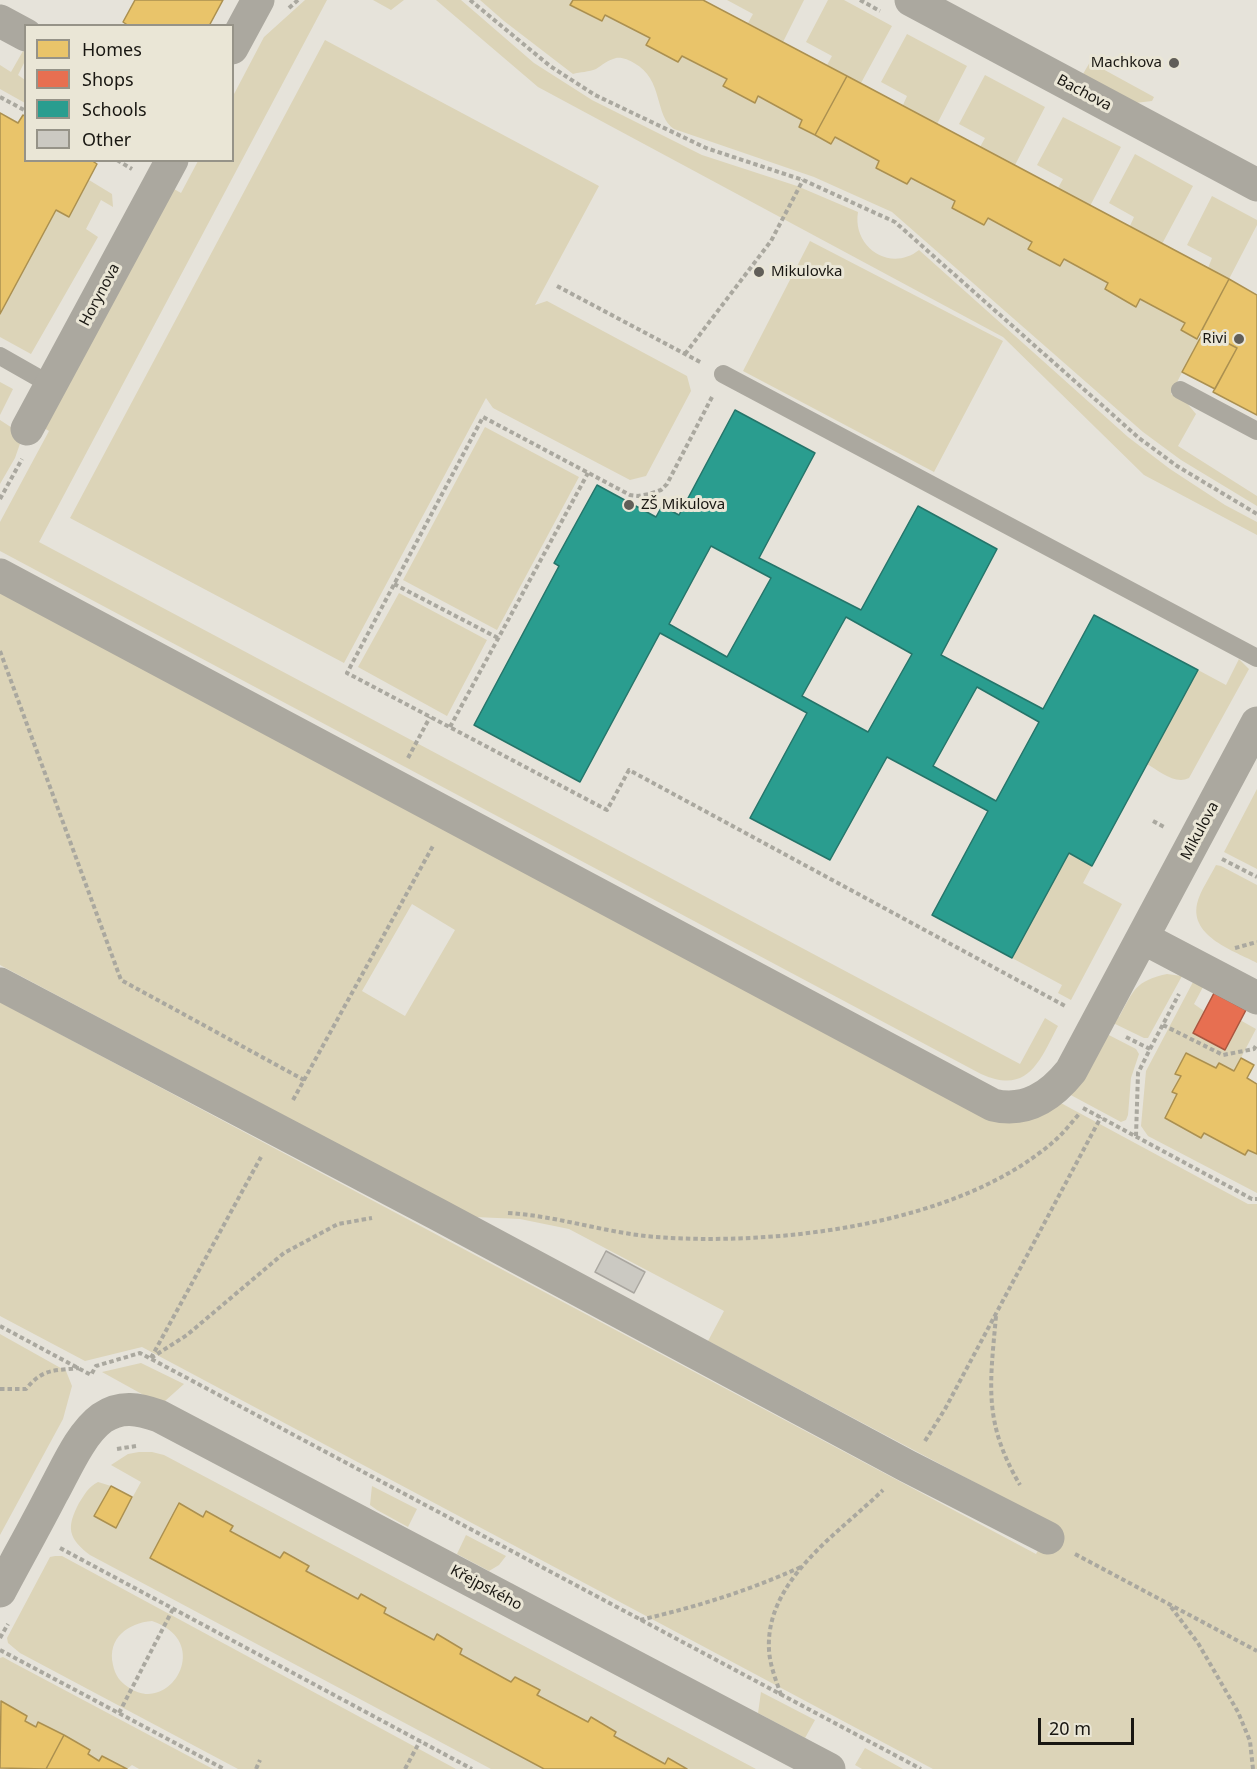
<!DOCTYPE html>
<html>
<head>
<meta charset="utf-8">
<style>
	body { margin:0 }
	#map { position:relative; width:1257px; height:1769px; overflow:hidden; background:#e6e3da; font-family:"Noto Sans",sans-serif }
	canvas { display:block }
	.legend { position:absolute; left:24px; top:24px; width:210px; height:138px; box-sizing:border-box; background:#eae6d6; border:2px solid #969388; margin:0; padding:8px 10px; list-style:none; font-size:18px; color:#191712 }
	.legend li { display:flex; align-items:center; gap:12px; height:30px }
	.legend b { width:30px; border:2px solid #969388 }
	.scale { position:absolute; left:1038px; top:1718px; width:96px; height:27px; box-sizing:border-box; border:3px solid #191712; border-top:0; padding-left:8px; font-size:18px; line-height:21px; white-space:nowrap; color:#191712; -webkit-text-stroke:4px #eae6d6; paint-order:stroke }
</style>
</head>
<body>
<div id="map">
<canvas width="1257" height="1769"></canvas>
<ul class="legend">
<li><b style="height:16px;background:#e9c46a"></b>Homes</li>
<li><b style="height:16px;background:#e76f51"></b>Shops</li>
<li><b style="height:16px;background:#2a9d8f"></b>Schools</li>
<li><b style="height:16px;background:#cbc9c2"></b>Other</li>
</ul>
<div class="scale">20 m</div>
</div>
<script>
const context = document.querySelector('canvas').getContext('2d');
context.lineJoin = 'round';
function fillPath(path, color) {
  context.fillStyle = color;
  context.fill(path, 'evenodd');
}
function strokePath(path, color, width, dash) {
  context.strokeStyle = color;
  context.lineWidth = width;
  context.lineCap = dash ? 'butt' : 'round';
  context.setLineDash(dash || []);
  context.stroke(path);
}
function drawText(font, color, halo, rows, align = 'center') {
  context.font = font + ' "Noto Sans",sans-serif';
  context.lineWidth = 6;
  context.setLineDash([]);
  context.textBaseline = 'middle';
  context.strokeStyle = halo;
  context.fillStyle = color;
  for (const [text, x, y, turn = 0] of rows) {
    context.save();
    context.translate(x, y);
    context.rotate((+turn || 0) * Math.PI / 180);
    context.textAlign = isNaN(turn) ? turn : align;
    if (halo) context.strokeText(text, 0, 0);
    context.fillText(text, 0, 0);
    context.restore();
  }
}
const green = new Path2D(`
	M305,0H327L39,542L1020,1064L1045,1018L1058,1026C1039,1062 1028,1095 981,1074L0,551V522L49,431L44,428L174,189L181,193L198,161L232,160L233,96L264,37Z
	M373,0H404L391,10Z
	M436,0H461L534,63L592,100L702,155L797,186L858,212C852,247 890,273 919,250L1128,437L1170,469L1225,505L1257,522V535L1144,475L1003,337L538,87Z
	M480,0H573L570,5L601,21L605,15L650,38L646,45L678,62L682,56L727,79L723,86L754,103L758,96L802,120L799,127L831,144L835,137L879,161L876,168L907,184L911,178L955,201L952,208L984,225L988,218L1032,242L1060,266L1064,259L1108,283L1105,290L1136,306L1140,299L1185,323L1181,330L1199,339L1171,394L1186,402L1196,414L1178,446L1257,496V506L1181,460L1143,432L892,212L814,177L674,129C654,116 664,79 634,63C629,60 622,57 616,58C608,60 602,65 596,69C589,72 580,72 573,74L504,21Z
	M727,0H804L783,42L748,23L753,14Z
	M828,0H844L892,26L861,83L827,65L832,56L806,42Z
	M907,34L967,66L937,124L903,105L907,96L881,82Z
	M325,40L599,186L535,305L547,301L687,376L691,391L646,476L630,480L493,408L486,398L344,663L70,518Z
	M23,51L25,52V61L18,75L25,80V103L0,89V65L11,72Z
	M1090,62L1154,97L1152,101L1135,103L1083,74Z
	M985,75L1045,107L1015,165L980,147L985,138L959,124Z
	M1063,117L1121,147L1090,206L1058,188L1063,179L1037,165Z
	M1135,154L1193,186L1162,244L1130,226L1134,217L1109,203Z
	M89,180L112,194L113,207L101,200L86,229L98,237L31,354L0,337V314L56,210L69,217Z
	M1212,196L1257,220V225L1229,279L1208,268L1212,258L1187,245Z
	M810,241L1003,341L934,472L743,371Z
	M0,382L13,389L0,415Z
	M0,420L23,435L15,458L0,484Z
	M485,427L579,477L497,630L403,580Z
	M0,590L971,1110L1059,1102L1248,1204H1257V1769H933L142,1347L85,1361L0,1316V1002L1036,1554L1040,1547V1517L708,1341L724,1311L569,1229L520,1219L475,1217L0,965ZM412,904L455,930L405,1016L362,991Z
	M399,593L487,640L447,716L358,667Z
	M1239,659L1249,669L1189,778C1175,785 1159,771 1147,764L1198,670L1226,685Z
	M1257,789V869L1224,852Z
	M1069,853L1092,866L1083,883L1122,904L1071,1000L1058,993L1062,985L1012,958Z
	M1216,865L1221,866L1257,885V963C1235,951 1190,937 1197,904C1200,891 1210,877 1216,865Z
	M1167,974L1182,976L1148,1038H1144L1109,1021L1114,1014L1119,1017C1134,990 1135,981 1167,974Z
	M1193,982L1203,987L1194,1004L1204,1011L1193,1033L1225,1050L1240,1020L1256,1029L1234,1071L1219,1063L1216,1068L1186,1053L1175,1073L1181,1076L1172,1091L1177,1094L1165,1118L1200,1137L1204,1133L1245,1155L1248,1150L1257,1154V1193L1148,1136L1141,1126L1146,1071Z
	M1103,1032L1136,1049L1139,1054L1131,1078L1128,1115L1126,1120L1121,1122L1067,1093Z
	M0,1334L66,1371L72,1386L63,1419L0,1535Z
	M141,1363L184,1384L165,1401L149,1398L102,1372Z
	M139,1452H152L164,1455L756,1769H687L668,1758L665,1764L614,1736L616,1732L591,1717L588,1722L537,1695L539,1690L515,1677L511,1682L460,1654L462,1649L438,1634L434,1640L384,1613L386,1608L361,1594L358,1599L306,1571L309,1566L284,1552L280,1558L230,1531L233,1526L207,1511L203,1517L178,1503L150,1558L544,1769H491L90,1555C68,1538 66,1528 79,1503C85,1494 88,1487 98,1482L111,1486L95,1516L116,1527L141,1482L111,1465L128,1454Z
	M372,1486L417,1509L408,1527L377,1510L370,1505Z
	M466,1535L506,1556L499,1565L489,1571L457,1554Z
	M55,1556H62L456,1769H238L20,1653L8,1643L7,1638L50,1557ZM152,1621C215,1642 169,1717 128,1687C120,1682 115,1675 113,1665C107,1638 128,1623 152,1621Z
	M3,1657L10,1661L213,1769H139L132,1765L127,1769L102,1756L99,1761L88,1754L90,1749L39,1722L36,1727L25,1721L27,1716L1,1702L0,1703V1658Z
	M761,1692L815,1720L805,1738L758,1713Z
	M865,1748L903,1769H862L855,1765Z`);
const homes = new Path2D(`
	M135,0H223L209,26H129L123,22Z
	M573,0H703L847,76L815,135L799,127L802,120L758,96L755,103L723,86L727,79L682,56L678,62L646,45L650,38L605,15L602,21L570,5Z
	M847,76L1229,279L1197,339L1181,330L1185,323L1140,299L1136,307L1105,289L1108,283L1064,259L1060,266L1028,249L1032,242L988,218L984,225L952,208L955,201L911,178L907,184L876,168L879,161L835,137L831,144L815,135Z
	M0,113L18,123L23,115L26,117V160H91L97,164L69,217L56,210L0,314Z
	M1229,279L1257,295V415L1213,392L1237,348L1202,330Z
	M1204,331L1237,348L1215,389L1182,372Z
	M1186,1053L1216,1068L1219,1063L1234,1071L1241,1058L1254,1065L1247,1078L1257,1084V1154L1248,1150L1245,1155L1204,1133L1201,1138L1165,1118L1177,1094L1172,1092L1181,1076L1175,1074Z
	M111,1486L132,1497L116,1528L94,1516Z
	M179,1503L203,1517L206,1511L233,1526L230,1531L280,1558L284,1552L309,1566L306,1571L358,1599L361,1594L386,1608L384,1613L434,1640L437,1634L462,1649L460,1654L511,1682L515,1677L540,1690L537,1695L588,1722L591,1717L616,1732L614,1736L665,1764L668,1758L687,1769H544L150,1558Z
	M1,1701L27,1716L25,1721L36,1727L38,1722L64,1735L46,1769L0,1768Z
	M64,1735L90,1750L88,1754L99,1761L102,1756L127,1769H46Z`);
const shops = new Path2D(`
	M1214,993L1246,1010L1225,1050L1193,1033Z`);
const schools = new Path2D(`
	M735,410L815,453L759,558L861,610L918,506L997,549L941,655L1043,709L1094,615L1198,670L1092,866L1069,853L1012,958L932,915L988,811L887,757L830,860L750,818L807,713L660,633L580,782L474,725L559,566L554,563L597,485L656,517L662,506L679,515ZM711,546L771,578L727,657L669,624ZM846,617L912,654L868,732L802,696ZM977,687L1039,722L996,801L933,766Z`);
const building = new Path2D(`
	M606,1251L645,1272L634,1293L595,1272Z`);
const path = new Path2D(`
	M470,0L550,66L595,95L706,148L803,180L895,222L1139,438L1177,466L1257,514
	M860,0L880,11
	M289,8L298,0
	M0,97L26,111
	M117,160L132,169
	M557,286L702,363
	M685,354L771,241L803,180
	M712,397L667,484L661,490L649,494L638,496L630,495L483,417L347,673L607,810L629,770L1067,1007
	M0,499L22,459
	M394,584L498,638
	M0,651L121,980L304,1080
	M450,727L588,473
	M408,758L430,717
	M1153,821L1166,828
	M1222,859L1257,877
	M1235,948L1257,942
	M1163,1025L1223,1055L1254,1049L1257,1044
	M1126,1037L1150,1049L1138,1073L1136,1136
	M1150,1049L1179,994
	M293,1100L434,844
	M1083,1108L1252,1199H1257
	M508,1213C558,1216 606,1233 656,1237C778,1246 956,1225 1052,1143C1062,1135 1071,1123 1080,1113
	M996,1316C990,1385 983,1422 1020,1485
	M0,1326L91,1375L96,1366L140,1353L921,1769
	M151,1358L187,1335L284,1253L338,1224L372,1218
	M151,1358L261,1157
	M0,1389H26C43,1368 54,1371 79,1368
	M925,1441L945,1409L1101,1117
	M117,1449L136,1446
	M60,1548L472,1769
	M1075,1554L1257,1651
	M1171,1607L1198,1643L1238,1712L1250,1741L1253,1769
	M640,1620C699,1606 745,1592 801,1567
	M0,1638L8,1624
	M0,1650L224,1769
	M781,1695C776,1680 770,1666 769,1650C765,1580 839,1533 883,1490
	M119,1713L173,1609
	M256,1769L260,1760
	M405,1769L420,1741`);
const lane = new Path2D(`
	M0,356L51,385
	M723,374L1257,658
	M1180,390L1257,431`);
const street = new Path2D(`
	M911,0L1257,185
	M0,21L26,35
	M232,48L258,0
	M27,429L172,160
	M0,575L993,1105C1026,1113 1051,1096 1071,1071L1257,723
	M1143,938L1257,998
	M0,984L437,1214L907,1466L1048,1538
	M0,1591C17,1559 35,1527 52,1494C65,1471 80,1434 102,1418C121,1405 139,1409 159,1416L829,1769`);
const markers = [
	[1174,63,6,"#615e58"],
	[759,272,6,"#615e58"],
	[1239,339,6,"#615e58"],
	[629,505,6,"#615e58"]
];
const poiNames = [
	["Machkova",1162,63],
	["Mikulovka",771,272,"left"],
	["Rivi",1227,339],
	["ZŠ Mikulova",641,505,"left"]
];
const streetNames = [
	["Bachova",1084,93,28],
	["Horynova",100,295,-62],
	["Mikulova",1200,831,-62],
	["Křejpského",486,1588,28]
];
fillPath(green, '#dcd4b8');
fillPath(homes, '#e9c46a');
strokePath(homes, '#ab9050', 1.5);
fillPath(shops, '#e76f51');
strokePath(shops, '#a9553e', 1.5);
fillPath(schools, '#2a9d8f');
strokePath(schools, '#25756a', 1.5);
fillPath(building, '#cbc9c2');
strokePath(building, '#aaa7a0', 1.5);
strokePath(path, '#aaa89f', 4, [4.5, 3]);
strokePath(lane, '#aba89f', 18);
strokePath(street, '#aba89f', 33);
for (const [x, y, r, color] of markers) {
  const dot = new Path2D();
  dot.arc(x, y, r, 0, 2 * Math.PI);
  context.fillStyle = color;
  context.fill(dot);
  strokePath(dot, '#eae6d6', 2);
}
drawText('15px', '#191712', '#eae6d6', poiNames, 'right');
drawText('15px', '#191712', '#eae6d6', streetNames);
</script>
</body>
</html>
